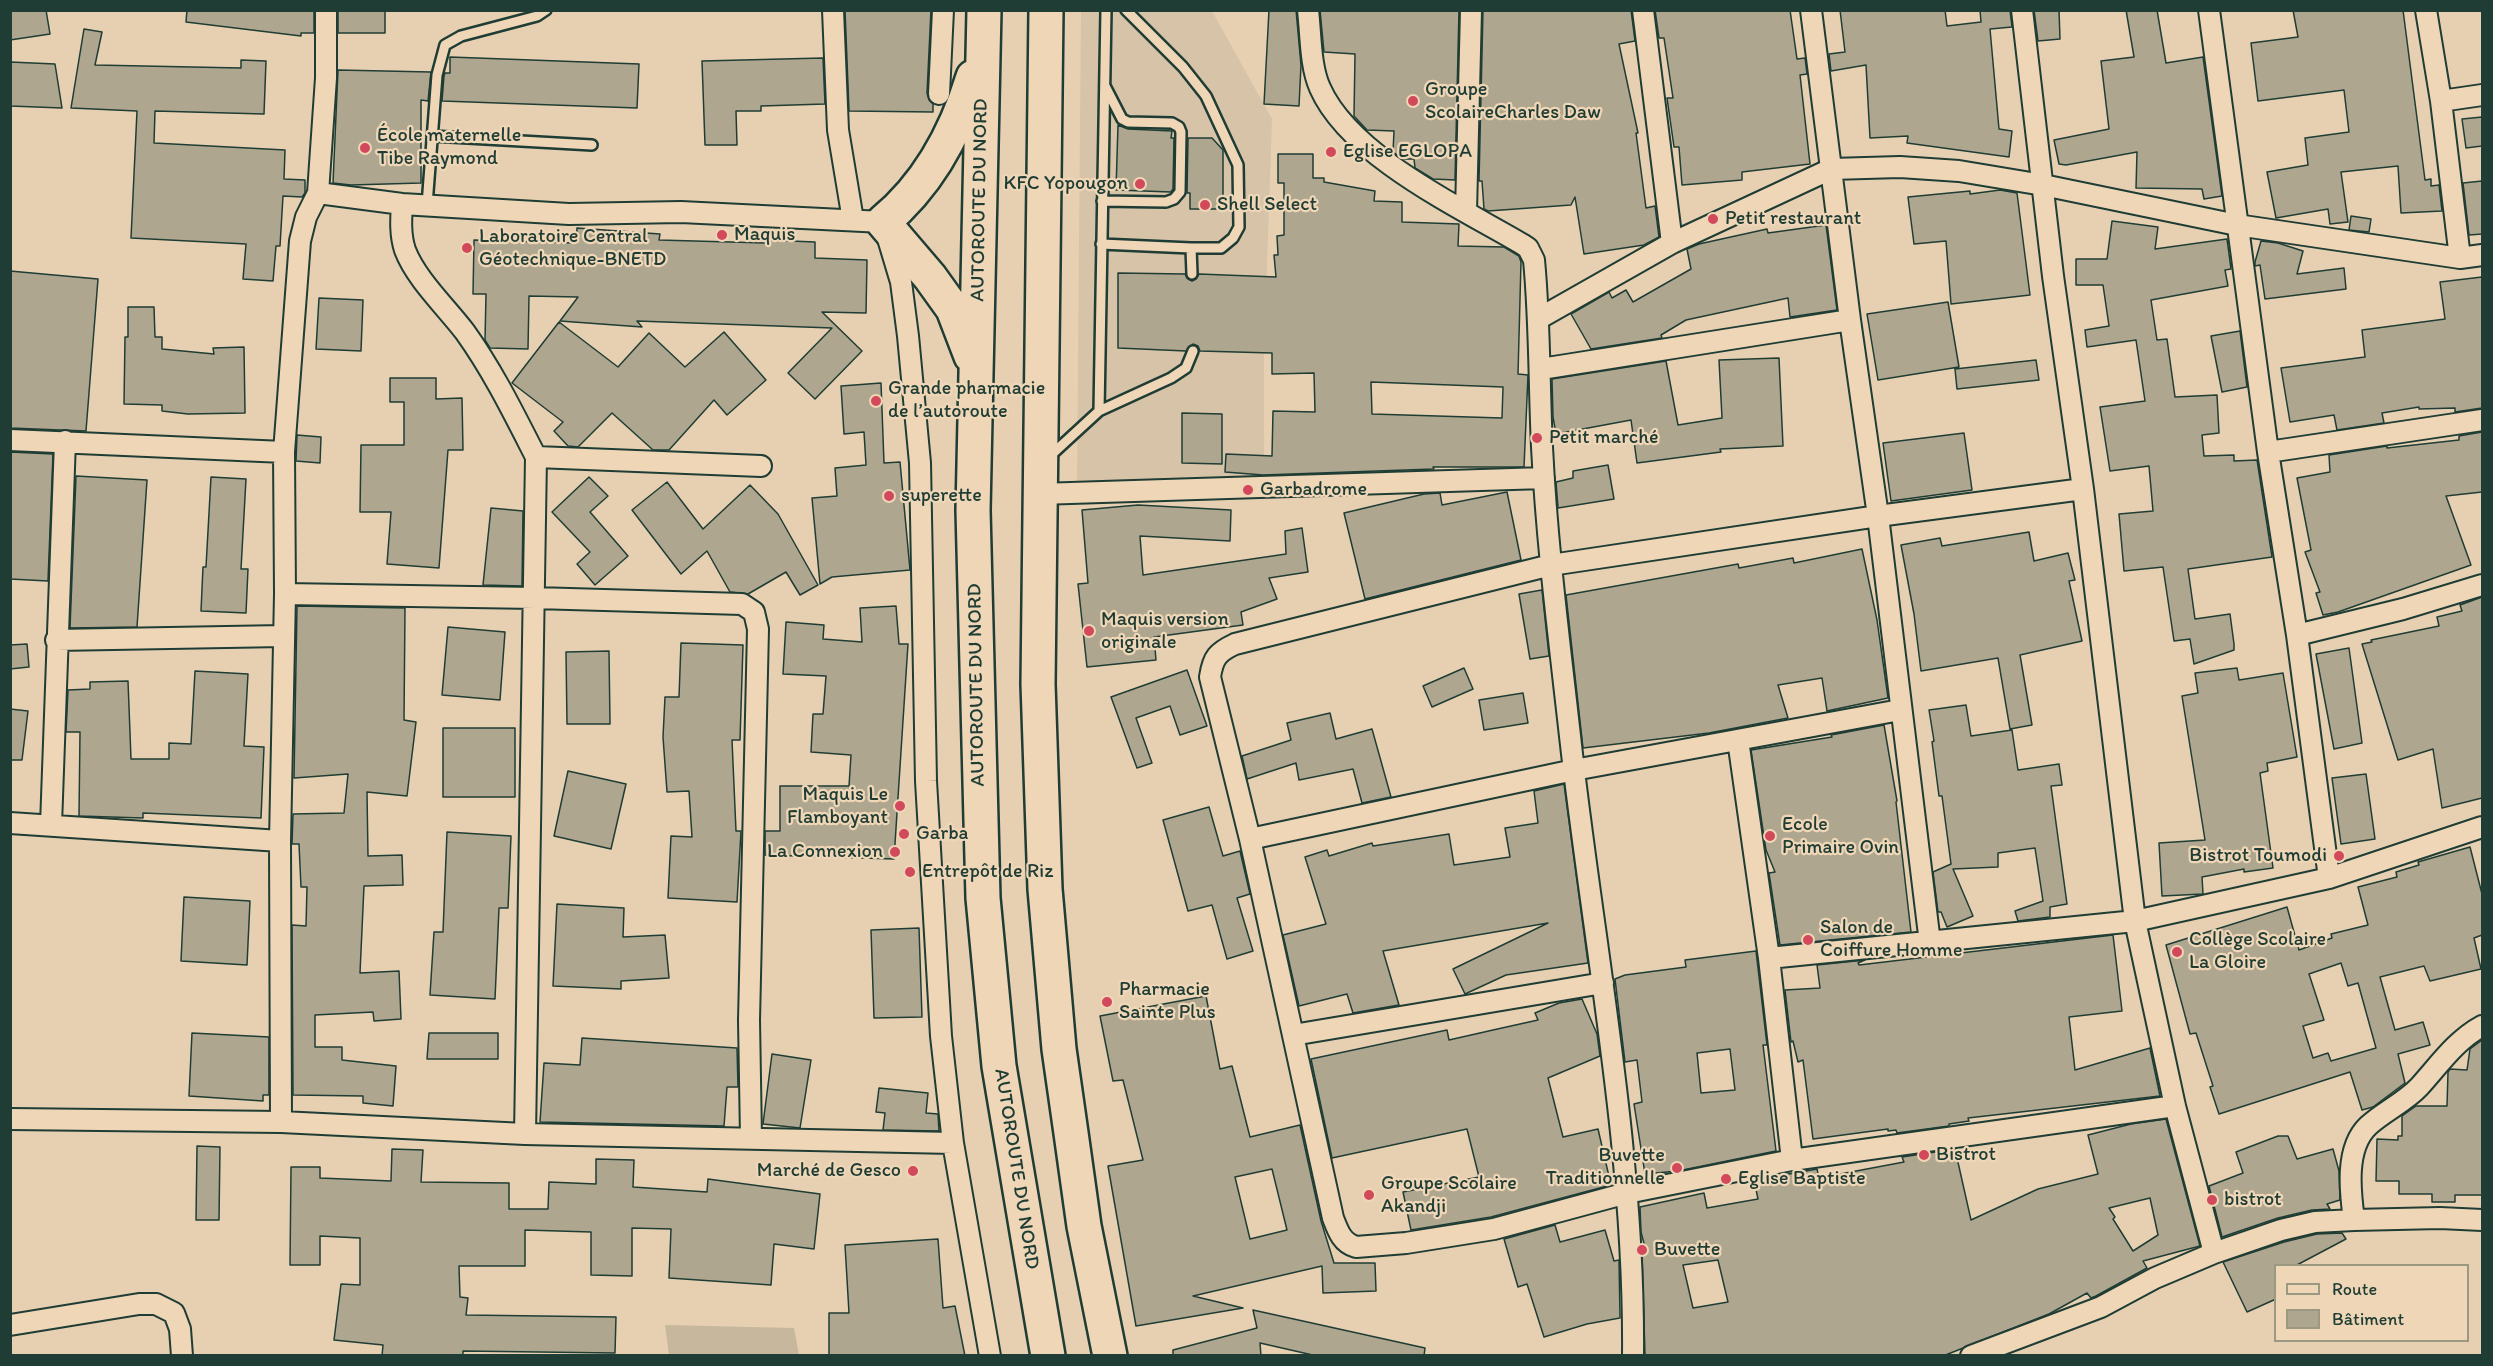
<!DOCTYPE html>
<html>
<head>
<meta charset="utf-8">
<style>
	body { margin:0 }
	#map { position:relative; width:2493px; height:1366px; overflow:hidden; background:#e7d0b2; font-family:Itim,sans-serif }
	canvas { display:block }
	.frame { position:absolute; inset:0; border:12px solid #1f3d34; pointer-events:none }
	.legend { position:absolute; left:2274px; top:1264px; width:195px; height:78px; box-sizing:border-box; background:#efd6b7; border:2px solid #9c9983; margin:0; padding:8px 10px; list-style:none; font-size:18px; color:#1f3d34 }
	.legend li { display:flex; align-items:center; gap:12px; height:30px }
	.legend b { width:30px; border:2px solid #9c9983 }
</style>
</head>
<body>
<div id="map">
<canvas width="2493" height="1366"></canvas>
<div class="frame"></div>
<ul class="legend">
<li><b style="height:8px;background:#efd6b7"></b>Route</li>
<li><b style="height:16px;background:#afa68f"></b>Bâtiment</li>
</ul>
</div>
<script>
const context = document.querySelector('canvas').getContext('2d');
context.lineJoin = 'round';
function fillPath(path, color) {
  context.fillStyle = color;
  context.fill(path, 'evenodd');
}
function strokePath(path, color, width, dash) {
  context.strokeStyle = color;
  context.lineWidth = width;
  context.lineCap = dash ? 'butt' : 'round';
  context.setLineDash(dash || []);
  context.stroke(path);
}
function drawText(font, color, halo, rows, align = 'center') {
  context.font = font + ' Itim,sans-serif';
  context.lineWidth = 4.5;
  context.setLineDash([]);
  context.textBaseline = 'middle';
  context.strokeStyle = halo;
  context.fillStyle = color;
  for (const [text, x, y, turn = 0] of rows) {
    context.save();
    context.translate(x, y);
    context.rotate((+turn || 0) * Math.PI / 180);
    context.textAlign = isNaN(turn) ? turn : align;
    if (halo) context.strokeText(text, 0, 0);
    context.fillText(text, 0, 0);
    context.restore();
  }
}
const built = new Path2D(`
	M1081,11H1212L1272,119L1264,353V475L1259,480L1077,481Z`);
const green = new Path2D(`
	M665,1325L794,1328L799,1355H669Z`);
const building = new Path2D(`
	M10,10H46L50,34L10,40Z
	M187,10H314V33H301V36L186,22Z
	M338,10H385V33H338Z
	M845,10H931L927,93L929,100L933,104V112L849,111Z
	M1269,10H1296L1301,65L1299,106L1264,104Z
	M1320,10H1459L1455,180L1433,179L1415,168L1414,159H1403L1393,152L1394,131L1367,130L1354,116L1355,54L1324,52Z
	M1483,10H1631L1635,41L1619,44L1638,133H1636L1646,208L1655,206L1659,237L1644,245L1584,254L1575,197L1571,205L1488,211L1484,209L1482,181H1479Z
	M1655,10H1790L1797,59L1805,58L1807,74L1800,75L1810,164L1742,172V180L1682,185L1679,147H1674L1667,98H1673L1664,38H1659Z
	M1840,10H1945L1947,26L1981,22L1980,10H2010L2012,27L1990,29L1999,129L2012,131L2009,157L1907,143L1908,136L1870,138L1866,65L1831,71L1829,54L1845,52Z
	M2034,10H2059L2060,39L2038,41Z
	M2126,10H2157L2166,63L2203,57L2222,196L2204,199L2202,189L2136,188L2137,152L2066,165L2059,164L2054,140L2109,129L2101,61L2134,57Z
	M2293,10H2403L2425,180L2431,179V186L2439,185L2442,211L2401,213L2398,166L2341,172L2348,222L2330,224L2328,209L2276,218L2267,172L2308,165L2305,138L2349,132L2344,90L2258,101L2251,43L2298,37Z
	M84,29L102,32L95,65L241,68V60L266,61L264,114L155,111L154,143L285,150L284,179L305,180V193L302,197L283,196L280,246H276L273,281L243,279L246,244L131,238L137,111L71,108Z
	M450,57L639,64L637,108L442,101L444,76L445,73H450Z
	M823,58L825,104L761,106V111H736L737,145H705L702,61Z
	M10,62L55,64L62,108L10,106Z
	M338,70L431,72L428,101L421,100V183L351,185L333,183Z
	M2482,117V146L2466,148L2462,119Z
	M1118,125L1128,129L1172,131L1171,138H1174L1173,189L1171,192L1116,190Z
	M1188,138H1212L1223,150V209H1190V193H1187Z
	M1278,154H1313V178H1324V182L1375,191L1374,201L1402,202V222L1459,224L1458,246L1504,247L1519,256L1521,262L1518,374L1528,375L1524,467H1433L1434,469L1263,475L1225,472L1226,454L1272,456L1273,411L1315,412L1314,373L1272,374V353L1200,351L1198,346L1193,344L1186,351L1118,348V273L1185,274L1187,278L1192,281L1196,279L1199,274L1276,277L1274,255H1278L1277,236L1284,235V183H1278ZM1371,382L1503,387L1502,418L1372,414Z
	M2482,181V234L2469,235L2463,183Z
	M2000,190L2017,193L2030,295L1951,304L1946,241L1914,244L1908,197L1970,191V194Z
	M2351,216L2371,219L2369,232L2349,230Z
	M2112,221L2158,227L2155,249L2227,239L2231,269L2225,270L2228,286L2151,300L2157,340L2167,339L2175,397L2217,395L2219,433L2202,435L2204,456L2234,455V461L2257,460L2272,557L2188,569L2195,619L2230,614L2234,644V650L2194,664L2190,639L2174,641L2163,567L2124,571L2119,514L2153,511L2149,466L2110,471L2100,407L2145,401L2136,340L2087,347L2085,330L2109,326L2103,285H2076V259H2107Z
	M1826,225L1837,310L1790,317L1788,298L1686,320L1661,335L1662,338L1591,349L1571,314L1609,292L1612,298L1626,290L1633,302L1691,269L1687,249L1699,244L1767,229L1768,233Z
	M577,228L660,234L659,240L766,243V240L815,242V258L867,260L866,313L822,312L862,351L815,399L788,373L832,328L637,321L642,327L560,321L578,297L529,296L528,349L490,348L485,340L486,294H473L474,240L576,243Z
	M2261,241L2278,243L2303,251L2297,274L2344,268L2346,289L2265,299L2260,265L2255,266V262Z
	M10,271L98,279L86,431L10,428Z
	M2482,277V408L2455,412V408L2419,409V407L2382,413L2384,423L2337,430L2334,415L2290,422L2281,368L2365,357L2362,330L2445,319L2440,282Z
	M319,298L363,300L361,351L316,349Z
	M1948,302L1959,367L1878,380L1867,314Z
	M128,307H154L155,337H162V349L214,354L213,348L244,347L245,413L188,414L162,411V405L124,404L125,337H128Z
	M559,322L618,367L649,333L685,367L724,332L766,380L727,415L714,400L669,450H653L612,413L578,447L568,446L554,431L563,422L512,383Z
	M2240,331L2247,387L2222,392L2211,336Z
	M1779,358L1783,446L1720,449L1721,452L1637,463L1631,420L1556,434L1553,417L1552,379L1666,361L1678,425L1722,418L1719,360Z
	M2036,360L2039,380L1957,389L1955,369Z
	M390,378H436V399L462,398L463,450H448L439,568L387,564L391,512H360L361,445H404V402H390Z
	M881,383L884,463L900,462L910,570L832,577L820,584L812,498L837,496L835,468L866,465L864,432L844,434L841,386Z
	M1182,413L1222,414V464L1182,463Z
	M2482,432V492L2446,496L2471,565L2338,612L2323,615L2316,593L2320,592L2305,552L2311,550L2297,478L2330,472L2329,455L2387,446V448L2459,440V436Z
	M1964,433L1972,490L1891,501L1883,443Z
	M297,435L321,437L320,463L296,461Z
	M10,452L53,454L48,581L10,579Z
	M1608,465L1614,499L1558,508L1556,482L1573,478V471Z
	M76,476L147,480L137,627L70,628Z
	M211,477L246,479L241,569H248L246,613L201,611L203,567H206Z
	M589,477L608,496L590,512L628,556L595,585L577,564L590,552L552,512Z
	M667,482L703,529L750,485L778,514L818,585L800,595L786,572L748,594L730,592L707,551L681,574L632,510Z
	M1507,492L1521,560L1365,599L1344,513L1424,494L1440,493L1442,505Z
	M1138,505L1231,510L1230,541L1140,536L1143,575L1286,554L1285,531L1302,528L1308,572L1269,578L1277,599L1241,612L1243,625L1154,637L1156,660L1087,667L1078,584L1088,583L1082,510Z
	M491,508L523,511L522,586L483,585Z
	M2029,532L2034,561L2068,553L2075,580L2069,581L2082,641L2020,655L2032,725L2010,729L1998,658L1921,671L1914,614L1901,545L1940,538L1942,546Z
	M1862,549L1877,620L1888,698L1827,711L1822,678L1778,685L1788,718L1709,733L1583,748L1566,595L1738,564L1739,568L1793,558L1794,563Z
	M1542,590L1549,656L1530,659L1519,594Z
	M2482,597V798L2442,808L2433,749L2398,760L2362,644L2372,642L2371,640L2439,626L2437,617L2462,611L2460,605Z
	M297,606L405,608L404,720L416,722L407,796L367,792L368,856L402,855L403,885L364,886L360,973L399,971L401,1019L374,1021L373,1012L315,1015V1047H342V1060L396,1066L393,1106L363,1103V1096L293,1095L292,925L306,926L307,887H301L299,844H292L293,814L344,813L348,774L294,778Z
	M896,606L899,644H908L894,859L765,855V831H780V786H849L851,755L811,752L813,714H823L826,676L783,674L786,622L824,625L823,639L862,642L860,608Z
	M448,627L505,632L500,700L442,695Z
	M681,643L743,645L740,740H732L736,831H741L737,902L668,898L671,836L692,837L689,791L667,792L663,737L665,697H679Z
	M27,644L29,667L10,669V645Z
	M2349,648L2362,743L2334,749L2316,654Z
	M609,651L610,724H567L566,652Z
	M1464,668L1473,689L1432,707L1423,686Z
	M2237,668L2239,680L2283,673L2297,757L2267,763L2268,771L2260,773L2273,868L2244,872V869L2202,877L2203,894L2162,896L2159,843L2205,840L2182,696L2198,693L2195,673Z
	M1187,670L1207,726L1180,735L1170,706L1136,718L1152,763L1137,768L1111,697Z
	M195,671L248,674L244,746L264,747L261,818L143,813V818L79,816L80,732H66L68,690L90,689V682L128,681L131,759H169V743L191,744Z
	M1523,693L1528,723L1484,730L1479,700Z
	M1966,705L1971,736L2012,730L2018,770L2059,764L2062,785L2051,786L2067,904L2050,907V917L2018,921L2015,911L2043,901L2035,848L1998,853V867L1953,869L1973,916L1947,927L1941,912H1938L1933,872L1951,864L1942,796H1939L1932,742L1934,741L1929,710Z
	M10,709L28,711L22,760H10Z
	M1330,713L1336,739L1372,729L1391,797L1362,803L1353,769L1299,780L1296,763L1247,779L1242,756L1291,740L1287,723Z
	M1884,725L1897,801L1896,802L1911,932L1780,945L1769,873L1775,872L1766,850L1751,750L1832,737L1831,735Z
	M443,728H515V797H443Z
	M568,771L626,784L611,849L554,836Z
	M2366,774L2375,839L2341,844L2332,778Z
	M1564,784L1588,963L1506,975L1465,994L1453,969L1548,923L1383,951L1399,1005L1353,1013L1347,994L1299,1006L1283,935L1326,924L1305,857L1327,850L1329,856L1372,843L1373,846L1449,834L1454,865L1510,857L1505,828L1538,823L1534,791Z
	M1209,807L1223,856L1240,851L1250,894L1237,898L1253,951L1227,959L1212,905L1188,911L1163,820Z
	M447,832L511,836L508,908H499L495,999L430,995L434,932H443Z
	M2470,847L2482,894V935L2474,938L2481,969L2430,981L2424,966L2380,977L2395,1030L2423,1022L2430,1045L2398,1054L2405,1083L2373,1107L2362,1110L2350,1072L2219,1114L2210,1087L2213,1086L2196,1033L2190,1034L2166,945L2287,907L2299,950L2332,938L2331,934L2368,925L2358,887L2397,877L2396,872L2419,865L2418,862ZM2341,963L2348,986L2358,983L2376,1048L2331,1061L2328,1053L2313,1058L2303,1026L2324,1020L2309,974Z
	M184,897L250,901L247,965L181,961Z
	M557,904L624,908L623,937L665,935L669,978L621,981V989L553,986Z
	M919,928L922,1017L874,1018L871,930Z
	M2113,935L2122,1011L2069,1017L2075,1070L2150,1048L2160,1096L1968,1118L1969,1121L1949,1124V1126L1897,1133L1896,1130L1888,1131V1129L1813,1139L1803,1060L1798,1062L1793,1041L1791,1042L1785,990L1820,988L1817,965L1865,960L1858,963L1859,965Z
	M1756,951L1767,1045H1763L1776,1151L1678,1171L1645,1174L1634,1104L1642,1102L1637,1060L1625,1062L1615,979L1625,975L1686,967L1685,960ZM1730,1049L1735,1090L1701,1093L1697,1053Z
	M1206,996L1220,1069L1232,1066L1250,1137L1300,1125L1321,1221L1334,1263H1375L1376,1291L1323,1293L1322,1266L1193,1296L1243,1308L1136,1326L1108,1166L1143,1160L1123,1080L1113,1081L1100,1016ZM1272,1169L1287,1230L1250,1239L1235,1177Z
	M1582,999L1597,1034L1600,1056L1548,1078L1563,1137L1598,1129L1611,1185L1491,1217L1411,1230L1403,1192L1479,1177L1467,1129L1332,1158L1311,1059L1447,1030L1449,1040L1493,1030L1538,1020L1535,1013L1559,1003Z
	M192,1033L269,1037V1095H263V1101L189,1096Z
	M429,1033H498V1059H427Z
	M582,1038L737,1048L738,1087H727L724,1126L540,1122L544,1063L580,1065Z
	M2482,1040V1195H2455V1202H2432V1194H2399V1181H2376L2377,1139L2398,1140V1136H2402V1116L2416,1106H2447L2448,1072L2450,1069L2467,1070L2470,1049Z
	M772,1054L811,1060L800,1128L763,1124Z
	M879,1088L928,1093L926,1113L938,1114L939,1131L883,1130L885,1113L876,1112Z
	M2166,1119L2200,1246L2143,1261L2147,1268L2096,1296L2091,1298L2087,1293L2049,1314L1943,1356H1645L1642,1253L1646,1251L1641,1232L1640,1207L1704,1193L1707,1208L1758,1199L1754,1180L1817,1169L1819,1178L1904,1162L1902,1157L1955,1149L1971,1220L2038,1189L2098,1174L2088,1135L2131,1124ZM2150,1198L2158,1235L2133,1251L2113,1219L2115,1217L2109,1208ZM1718,1260L1728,1302L1693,1308L1683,1265Z
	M2278,1136H2288L2297,1159L2333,1149L2339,1171L2340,1200L2327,1204L2330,1209L2312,1210L2278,1218L2222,1237L2209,1186L2243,1173L2236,1152Z
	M197,1146L220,1147L219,1220H196Z
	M392,1149L423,1150L421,1182L509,1183V1209H548L549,1182L596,1184V1159L634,1160L633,1187L707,1192L708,1179L820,1194L814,1249L774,1244L771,1285L669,1278L671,1229L632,1228V1276L591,1275V1232L525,1230V1266H459L460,1297L468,1298L466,1315L616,1317L615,1353L463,1351V1356H382L383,1345L334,1340L341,1284L360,1285V1238L320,1236V1265H290L291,1167H320V1178L391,1181Z
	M1555,1225L1560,1242L1605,1230L1614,1261L1619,1260L1620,1318L1587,1324L1544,1337L1527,1284L1518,1287L1504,1239Z
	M2342,1233L2346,1239L2295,1266H2276V1299L2247,1312L2223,1262L2284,1242L2317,1234Z
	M938,1239L943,1308L955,1306L965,1356H829V1313H849L845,1245Z
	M1253,1310L1425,1348L1424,1356H1317L1260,1343L1261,1356H1173V1350L1257,1328Z`);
const service = new Path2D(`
	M1126,10L1183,67L1206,96L1238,165L1239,227L1233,238L1221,248H1191L1192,274
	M432,136L592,145
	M1102,201L1166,202L1174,199L1180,192L1181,132L1179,127L1172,123L1128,122L1122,119L1105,86
	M427,205L437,75L445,45L461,36L537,16L546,10
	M1101,244L1191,248
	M1099,411L1106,10
	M1050,456L1099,411L1171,378L1186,368L1193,351`);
const minor = new Path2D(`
	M833,10L838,130L853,220
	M1308,10C1311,35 1310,66 1320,88C1350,156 1459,207 1522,244L1528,248L1534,260C1540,322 1539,385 1542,447C1547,547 1560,646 1571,745C1594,948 1635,1151 1633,1356
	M1643,10L1672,243
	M1811,10L1850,320L1878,516L1930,943
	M2022,10L2053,276L2083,489L2135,921L2175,1106L2214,1253
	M2209,10L2268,452L2297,635L2329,878
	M2426,10L2441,101L2460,258
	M939,94L943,10
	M2441,101L2482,95
	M318,193L402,204L569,214L681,212L883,222L901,282L908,336L920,463L926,781L941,1036L953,1143L990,1356
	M402,204C401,219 400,235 405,250C416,279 446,307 465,332C493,371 514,414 536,457L525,1134
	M1466,212L1471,10
	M1538,319L1672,243L1831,169L1900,167L1959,171L2043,185L2237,225L2460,258L2482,255
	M1541,369L1850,320
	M10,440L284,452
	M2268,452L2482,420
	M536,457L761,466
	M2083,489L1878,516L1551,565L1235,644C1218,652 1213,657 1210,677L1250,839L1333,1218C1338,1231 1342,1243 1356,1247L1406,1243L1494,1229L1627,1193L1792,1160L2175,1106
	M1039,494L1544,478
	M285,594L535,598L742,604L754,612L758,629L749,1020L751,1138
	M2297,635L2403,609L2482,585
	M56,640L283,636
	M1738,740L1769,958L1792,1160
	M10,823L280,841
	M51,825L65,441
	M1250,839L1574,770L1900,710
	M1769,958L2135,921L2329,878L2482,827
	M1293,1035L1603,983
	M10,1119L281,1122L525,1134L953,1143
	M281,1122L280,841L285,594L284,452L300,241L306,217L318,193L326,78V10
	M2354,1220L2440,1218L2482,1220
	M10,1325L139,1304H156L174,1313L180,1329L182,1356
	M1971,1356L2101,1307L2155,1278L2214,1253L2281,1230L2315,1222L2354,1220C2350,1191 2345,1148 2368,1126C2383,1112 2405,1102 2419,1087C2439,1065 2456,1040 2482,1026`);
const motorway = new Path2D(`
	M984,10L973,510L983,898L999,1066L1048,1356
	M1046,10L1038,684L1045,889L1059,1049L1071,1133L1084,1226L1110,1356
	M971,356L953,309L930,277L883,222C929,184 956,133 973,77`);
const markers = [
	[1413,101,6,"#d1495b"],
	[365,148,6,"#d1495b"],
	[1331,152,6,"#d1495b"],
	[1140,184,6,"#d1495b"],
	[1205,205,6,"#d1495b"],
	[1713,219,6,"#d1495b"],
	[722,235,6,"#d1495b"],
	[467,248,6,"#d1495b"],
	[876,401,6,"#d1495b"],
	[1537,438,6,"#d1495b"],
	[1248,490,6,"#d1495b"],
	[889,496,6,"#d1495b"],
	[1089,631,6,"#d1495b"],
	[900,806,6,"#d1495b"],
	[904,834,6,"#d1495b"],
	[1770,836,6,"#d1495b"],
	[895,852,6,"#d1495b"],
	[2339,856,6,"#d1495b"],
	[910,872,6,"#d1495b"],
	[1808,940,6,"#d1495b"],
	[2177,952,6,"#d1495b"],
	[1107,1002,6,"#d1495b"],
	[1924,1155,6,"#d1495b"],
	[1677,1168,6,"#d1495b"],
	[913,1171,6,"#d1495b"],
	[1726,1179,6,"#d1495b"],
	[1369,1195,6,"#d1495b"],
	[2212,1200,6,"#d1495b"],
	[1642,1250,6,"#d1495b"]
];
const poiNames = [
	["Groupe",1425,90],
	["ScolaireCharles Daw",1425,113],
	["École maternelle",377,136],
	["Tibe Raymond",377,159],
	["Eglise EGLOPA",1343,152],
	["KFC Yopougon",1128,184,"right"],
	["Shell Select",1217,205],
	["Petit restaurant",1725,219],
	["Maquis",734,235],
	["Laboratoire Central",479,237],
	["Géotechnique-BNETD",479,260],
	["Grande pharmacie",888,389],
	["de l’autoroute",888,412],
	["Petit marché",1549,438],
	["Garbadrome",1260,490],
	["superette",901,496],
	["Maquis version",1101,620],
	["originale",1101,643],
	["Maquis Le",888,795,"right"],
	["Flamboyant",888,818,"right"],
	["Ecole",1782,825],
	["Primaire Ovin",1782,848],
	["Garba",916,834],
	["La Connexion",883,852,"right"],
	["Bistrot Toumodi",2327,856,"right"],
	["Entrepôt de Riz",922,872],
	["Salon de",1820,928],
	["Coiffure Homme",1820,951],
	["Collège Scolaire",2189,940],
	["La Gloire",2189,963],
	["Pharmacie",1119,990],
	["Sainte Plus",1119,1013],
	["Bistrot",1936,1155],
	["Buvette",1665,1156,"right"],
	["Traditionnelle",1665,1179,"right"],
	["Marché de Gesco",901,1171,"right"],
	["Eglise Baptiste",1738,1179],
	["Groupe Scolaire",1381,1184],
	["Akandji",1381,1207],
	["bistrot",2224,1200],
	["Buvette",1654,1250]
];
const streetNames = [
	["AUTOROUTE DU NORD",980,200,-89],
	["AUTOROUTE DU NORD",977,685,-91],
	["AUTOROUTE DU NORD",1016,1169,81]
];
fillPath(built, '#d6c3a8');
fillPath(green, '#c6b79d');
fillPath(building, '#afa68f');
strokePath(building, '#1f3d34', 1.5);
strokePath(service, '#1f3d34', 14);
strokePath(minor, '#1f3d34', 24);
strokePath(motorway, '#1f3d34', 38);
strokePath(service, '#efd6b7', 9);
strokePath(minor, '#efd6b7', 20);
strokePath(motorway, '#efd6b7', 33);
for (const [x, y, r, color] of markers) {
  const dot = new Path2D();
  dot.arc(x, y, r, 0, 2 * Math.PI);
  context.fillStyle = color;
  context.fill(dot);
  strokePath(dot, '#efd6b7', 2);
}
drawText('20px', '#1f3d34', '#efd6b7', poiNames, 'left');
drawText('20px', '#1f3d34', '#efd6b7', streetNames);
</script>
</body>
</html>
